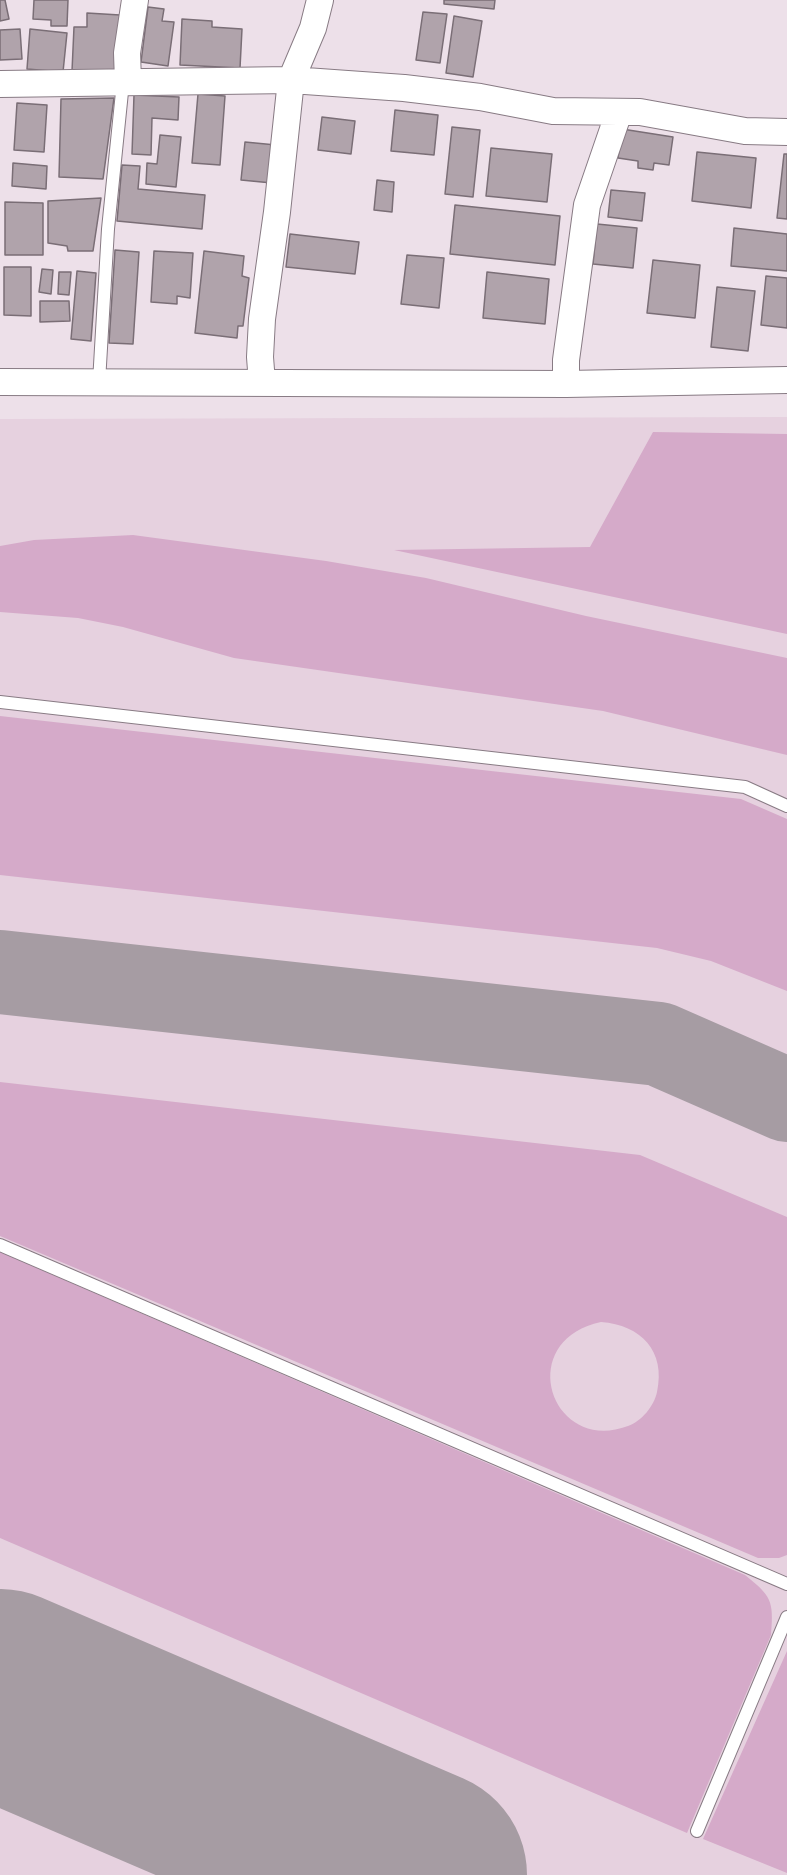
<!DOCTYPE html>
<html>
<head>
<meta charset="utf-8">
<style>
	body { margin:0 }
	canvas { display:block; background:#ede0e9 }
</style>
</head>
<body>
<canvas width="787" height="1875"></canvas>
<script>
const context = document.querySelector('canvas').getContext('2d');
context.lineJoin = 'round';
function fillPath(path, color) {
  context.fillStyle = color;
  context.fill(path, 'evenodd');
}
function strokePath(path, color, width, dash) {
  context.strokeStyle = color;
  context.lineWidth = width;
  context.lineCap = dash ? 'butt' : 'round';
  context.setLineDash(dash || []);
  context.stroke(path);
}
const built = new Path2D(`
	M787,417V1875H0V419Z`);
const green = new Path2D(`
	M653,432L787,434V634L394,550L590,547Z
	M133,535L326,561L426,578L586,616L787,658V755L603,711L234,658L123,627L78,618L0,612V546L34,540Z
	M0,716L741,799L787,819V991L711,961L657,948L0,875Z
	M0,1082L640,1155L787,1217V1555L779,1558H758L0,1236ZM601,1322C641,1325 666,1351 657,1392C654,1406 642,1421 628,1426C551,1455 513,1341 601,1322Z
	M0,1252L745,1575C771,1596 774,1600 771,1635L687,1833L0,1538Z
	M787,1651V1873L703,1839Z`);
const taxiway = new Path2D(`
	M0,972L659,1044L787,1100`);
const runway = new Path2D(`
	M0,1694L422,1875`);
const building = new Path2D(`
	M0,0H5L9,19L0,21Z
	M34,0H68L67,26H51V20L33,19Z
	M444,0H495L494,9L444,4Z
	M148,7L164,9L162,21L174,22L168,66L141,62Z
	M423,12L447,14L440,63L416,60Z
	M87,13L120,15L117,73L72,71L74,27H87Z
	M454,16L482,21L473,77L446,73Z
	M182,19L212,21V27L242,29L240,68L180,65Z
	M20,29L22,59L0,60V30Z
	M30,29L67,33L63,72L27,69Z
	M198,94L225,96L220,165L192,163Z
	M134,95L179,97L178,120L152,118L151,155L132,154Z
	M114,98L103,179L59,177L61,99Z
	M17,103L47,105L44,152L14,150Z
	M395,110L438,115L434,155L391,151Z
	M322,117L355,121L351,154L318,150Z
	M452,127L480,130L473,197L445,194Z
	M622,129L673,137L669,165L654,163L653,170L638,168V161L618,158Z
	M160,135L181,137L176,187L146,184L147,163L157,164Z
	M245,142L276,145L272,183L241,180Z
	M491,148L552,154L547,202L486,196Z
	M697,152L756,158L751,208L692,201Z
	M784,154H787V219L777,218Z
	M13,163L47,166L46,189L12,186Z
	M122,165L140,166L138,189L205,195L202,229L117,221Z
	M377,180L394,182L392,212L374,210Z
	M611,190L645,193L642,221L608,217Z
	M101,198L93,251H68L67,246L48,243V201Z
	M5,202L43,203V255H5Z
	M455,205L560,216L555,265L450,254Z
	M597,224L637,228L633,268L593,264Z
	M734,228L787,234V271L731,266Z
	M290,234L359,242L355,274L286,267Z
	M115,250L139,252L133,344L109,343Z
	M154,251L193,253L190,298L177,296V304L151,302Z
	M204,251L244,256L242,276L249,278L243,326H238L237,338L195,333Z
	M407,255L444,258L439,308L401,304Z
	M653,260L700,265L695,318L647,313Z
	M4,267H31V316L4,315Z
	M42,269L53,270L51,294L39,292Z
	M77,271L96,273L91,341L71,339Z
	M59,272H71L69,295L58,294Z
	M487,272L549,279L545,324L483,318Z
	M766,276L787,278V328L761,325Z
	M717,287L755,291L748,351L711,347Z
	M40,301H69L70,321L40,322Z`);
const service = new Path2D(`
	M99,382L108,229L122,92L128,82
	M0,702L745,787L787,806
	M0,1245L787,1584
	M697,1831L787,1617`);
const minor = new Path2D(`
	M128,81L127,53L135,0
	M0,84L291,80L404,88L480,97L553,111L640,112L745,131L787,132
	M0,382L566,384L787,380
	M262,383L260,357L262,319L277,212L291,80L313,28L320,0
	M566,384V360L587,205L619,112`);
fillPath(built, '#e6d1df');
fillPath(green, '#d5aac9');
strokePath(taxiway, '#a69ca3', 84);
strokePath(runway, '#a69ca3', 210);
fillPath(building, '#b0a3ab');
strokePath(building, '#7a6e76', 1.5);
strokePath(service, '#887b84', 14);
strokePath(minor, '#887b84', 28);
strokePath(service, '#fff', 12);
strokePath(minor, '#fff', 26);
</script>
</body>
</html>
